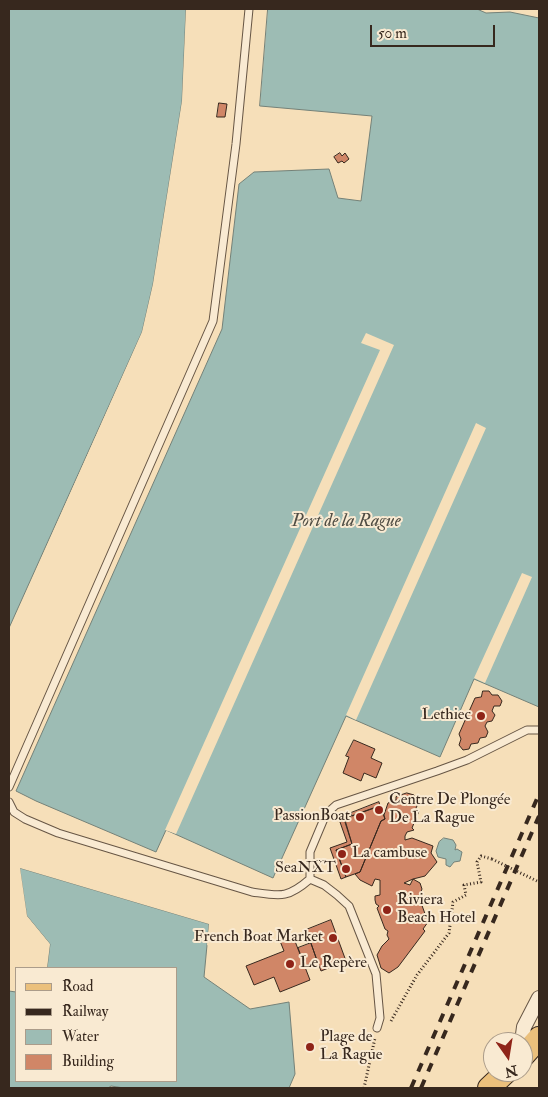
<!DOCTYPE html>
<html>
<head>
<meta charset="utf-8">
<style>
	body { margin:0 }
	#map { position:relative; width:548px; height:1097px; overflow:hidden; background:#f6dfb9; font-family:"IM FELL Double Pica",serif }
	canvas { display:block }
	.frame { position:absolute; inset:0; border:10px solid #37281e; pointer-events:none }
	.legend { position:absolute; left:15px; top:967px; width:162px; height:115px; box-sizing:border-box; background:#f9ead2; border:1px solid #ab9c8a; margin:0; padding:6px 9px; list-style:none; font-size:15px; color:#37281e }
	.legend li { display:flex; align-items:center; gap:10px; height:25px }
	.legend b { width:25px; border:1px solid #ab9c8a }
	.north { position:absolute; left:483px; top:1032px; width:50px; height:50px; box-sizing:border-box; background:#f9ead2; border:1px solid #ab9c8a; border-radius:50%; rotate:167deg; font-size:14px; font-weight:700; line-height:20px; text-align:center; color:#37281e }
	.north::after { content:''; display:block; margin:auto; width:18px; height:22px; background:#8f2418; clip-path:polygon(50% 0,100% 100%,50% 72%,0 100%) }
	.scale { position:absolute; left:370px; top:25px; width:125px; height:22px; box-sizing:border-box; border:2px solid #37281e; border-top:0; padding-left:6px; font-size:15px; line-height:18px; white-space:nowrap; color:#37281e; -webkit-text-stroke:4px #f9ead2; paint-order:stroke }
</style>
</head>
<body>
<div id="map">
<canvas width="548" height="1097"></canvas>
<div class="frame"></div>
<ul class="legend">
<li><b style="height:6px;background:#ebc07c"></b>Road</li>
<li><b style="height:6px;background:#37281e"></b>Railway</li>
<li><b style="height:14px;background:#9dbcb4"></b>Water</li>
<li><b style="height:14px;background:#d08667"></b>Building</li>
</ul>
<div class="north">N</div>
<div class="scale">50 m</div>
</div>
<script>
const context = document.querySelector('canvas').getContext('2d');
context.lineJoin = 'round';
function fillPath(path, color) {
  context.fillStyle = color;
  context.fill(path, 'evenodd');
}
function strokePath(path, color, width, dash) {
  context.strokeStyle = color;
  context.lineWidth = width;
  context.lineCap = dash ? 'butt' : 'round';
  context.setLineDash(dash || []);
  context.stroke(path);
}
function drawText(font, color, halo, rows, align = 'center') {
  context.font = font + ' "IM FELL Double Pica",serif';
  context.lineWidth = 4;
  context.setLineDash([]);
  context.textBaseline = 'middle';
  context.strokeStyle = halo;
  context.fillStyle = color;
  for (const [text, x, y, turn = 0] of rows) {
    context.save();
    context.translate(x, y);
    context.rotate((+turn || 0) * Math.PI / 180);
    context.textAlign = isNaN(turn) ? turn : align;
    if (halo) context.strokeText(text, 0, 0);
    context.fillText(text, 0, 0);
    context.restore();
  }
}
const water = new Path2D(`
	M9,9H186L182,101L153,284L142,332L9,628Z
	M268,9H477L486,13L510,12L539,18V707L474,679L440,757L346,716L273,878L166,830L156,852L36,801L16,791L222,329L239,184L254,172L329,169L338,198L361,201L372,116L260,106Z
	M444,838L453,840L456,845L455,850L457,849L462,852L460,861L454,862L450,867L446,865V859L438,857L436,851L439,842Z
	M20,868L209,924L204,977L250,1009L289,1002L295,1074L289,1088H124L111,1086L108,1088H9V991L16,992V1081H176V968H47L50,944L27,916Z`);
const pier = new Path2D(`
	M186,9H188L184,102L155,285L145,333L54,537L11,629L9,631L142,332L153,284L182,101Z
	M366,333L394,345L176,834L165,830L380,350L361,343Z
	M476,423L486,428L356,720L346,715Z
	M522,573L532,577L485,683L474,678Z
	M19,866L210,922L212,924L209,946L207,945L209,924L20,868L27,916L50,944L47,968H44L47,945L25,917L17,869Z`);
const building = new Path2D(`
	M219,103L227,104L225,117H217Z
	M340,153L342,156L345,153L349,159L344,163L342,161L338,163L334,157Z
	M483,691H489L492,695H498L502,701L500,706H494L492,711L495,715L492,721L487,722L485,726L488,732L486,737L480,738L478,743L471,744L469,749L463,750L459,745L461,739L459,734L475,698L481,697Z
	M354,740L375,749L371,758L382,763L376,778L364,773L361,781L343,773L349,757L346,756Z
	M407,793L414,795L417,806L416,808L419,811L412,828L414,830L407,832L405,836V840L412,838L433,846L431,853L437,862L425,876L413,879L404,883L410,885L413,879L420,883L422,889L420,894L423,898L420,900L428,922L423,929L425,931L398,967L389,973L381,968L377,955L382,946L389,939L387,935L388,931L385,929L377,908L379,906L376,904L375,900V896L380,895V880L375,879L372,886L360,880L355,874L360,872L381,821L385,819L384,815L388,803L396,800V797Z
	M379,802L380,806L352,816L351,813Z
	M380,806L385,819L381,821L360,872L346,877L336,850L352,844L344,819Z
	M345,820L352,844L336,850L346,877L341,879L330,848L347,842L340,822Z
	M331,920L346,961L321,971L306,930Z
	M293,936L310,980L280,992L274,977L254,985L246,966L284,951L280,941Z
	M311,943L317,961L305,966L298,948Z`);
const path = new Path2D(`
	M391,1021L417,975L449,933L453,902L466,895L464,885L481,882L477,862L481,856L492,859
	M364,1088L375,1038`);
const service = new Path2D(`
	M9,787L213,321L236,144L249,9
	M9,802L14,812L25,819L58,833L252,892C280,896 287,899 310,879
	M310,879V852L326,814L336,805L437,771L467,760L527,730H539
	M310,879L324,885L337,895L349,906L376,974L380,1018L377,1028`);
const minor = new Path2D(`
	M522,1042L524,1027L539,998`);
const primary = new Path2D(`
	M523,1056L539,1038
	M489,1088L506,1072`);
const rail = new Path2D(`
	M411,1088L539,794
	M421,1088L539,816`);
const pathBridge = new Path2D(`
	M492,859L539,882`);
const markers = [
	[481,716,5,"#8f2418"],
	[379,810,5,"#8f2418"],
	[360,817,5,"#8f2418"],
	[342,854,5,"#8f2418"],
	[346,869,5,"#8f2418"],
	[387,910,5,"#8f2418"],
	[333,938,5,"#8f2418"],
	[290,964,5,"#8f2418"],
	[310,1047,5,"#8f2418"]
];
const poiNames = [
	["Lethiec",471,716,"right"],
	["Centre De Plongée",389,801],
	["De La Rague",389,819],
	["PassionBoat",350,817,"right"],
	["La cambuse",352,854],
	["SeaNXT",336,869,"right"],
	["Riviera",397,901],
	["Beach Hotel",397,919],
	["French Boat Market",323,938,"right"],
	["Le Repère",300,964],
	["Plage de",320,1038],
	["La Rague",320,1056]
];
const waterNames = [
	["Port de la Rague",346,522]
];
fillPath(water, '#9dbcb4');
strokePath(water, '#748178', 1);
fillPath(pier, '#f6dfb9');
fillPath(building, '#d08667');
strokePath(building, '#37281e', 1);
strokePath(service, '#675645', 9);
strokePath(minor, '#675645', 16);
strokePath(primary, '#37281e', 24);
strokePath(path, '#37281e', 3, [1, 2.5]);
strokePath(service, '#f9ead2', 7);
strokePath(minor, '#f9ead2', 14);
strokePath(primary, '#ebc07c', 22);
strokePath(rail, '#37281e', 4, [9, 9]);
strokePath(pathBridge, '#37281e', 3, [1, 2.5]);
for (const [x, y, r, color] of markers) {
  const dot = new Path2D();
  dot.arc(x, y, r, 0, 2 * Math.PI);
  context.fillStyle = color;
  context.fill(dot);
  strokePath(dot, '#f9ead2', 2);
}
drawText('16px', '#37281e', '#f9ead2', poiNames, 'left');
drawText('italic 18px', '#504d44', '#f9ead2', waterNames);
</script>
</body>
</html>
